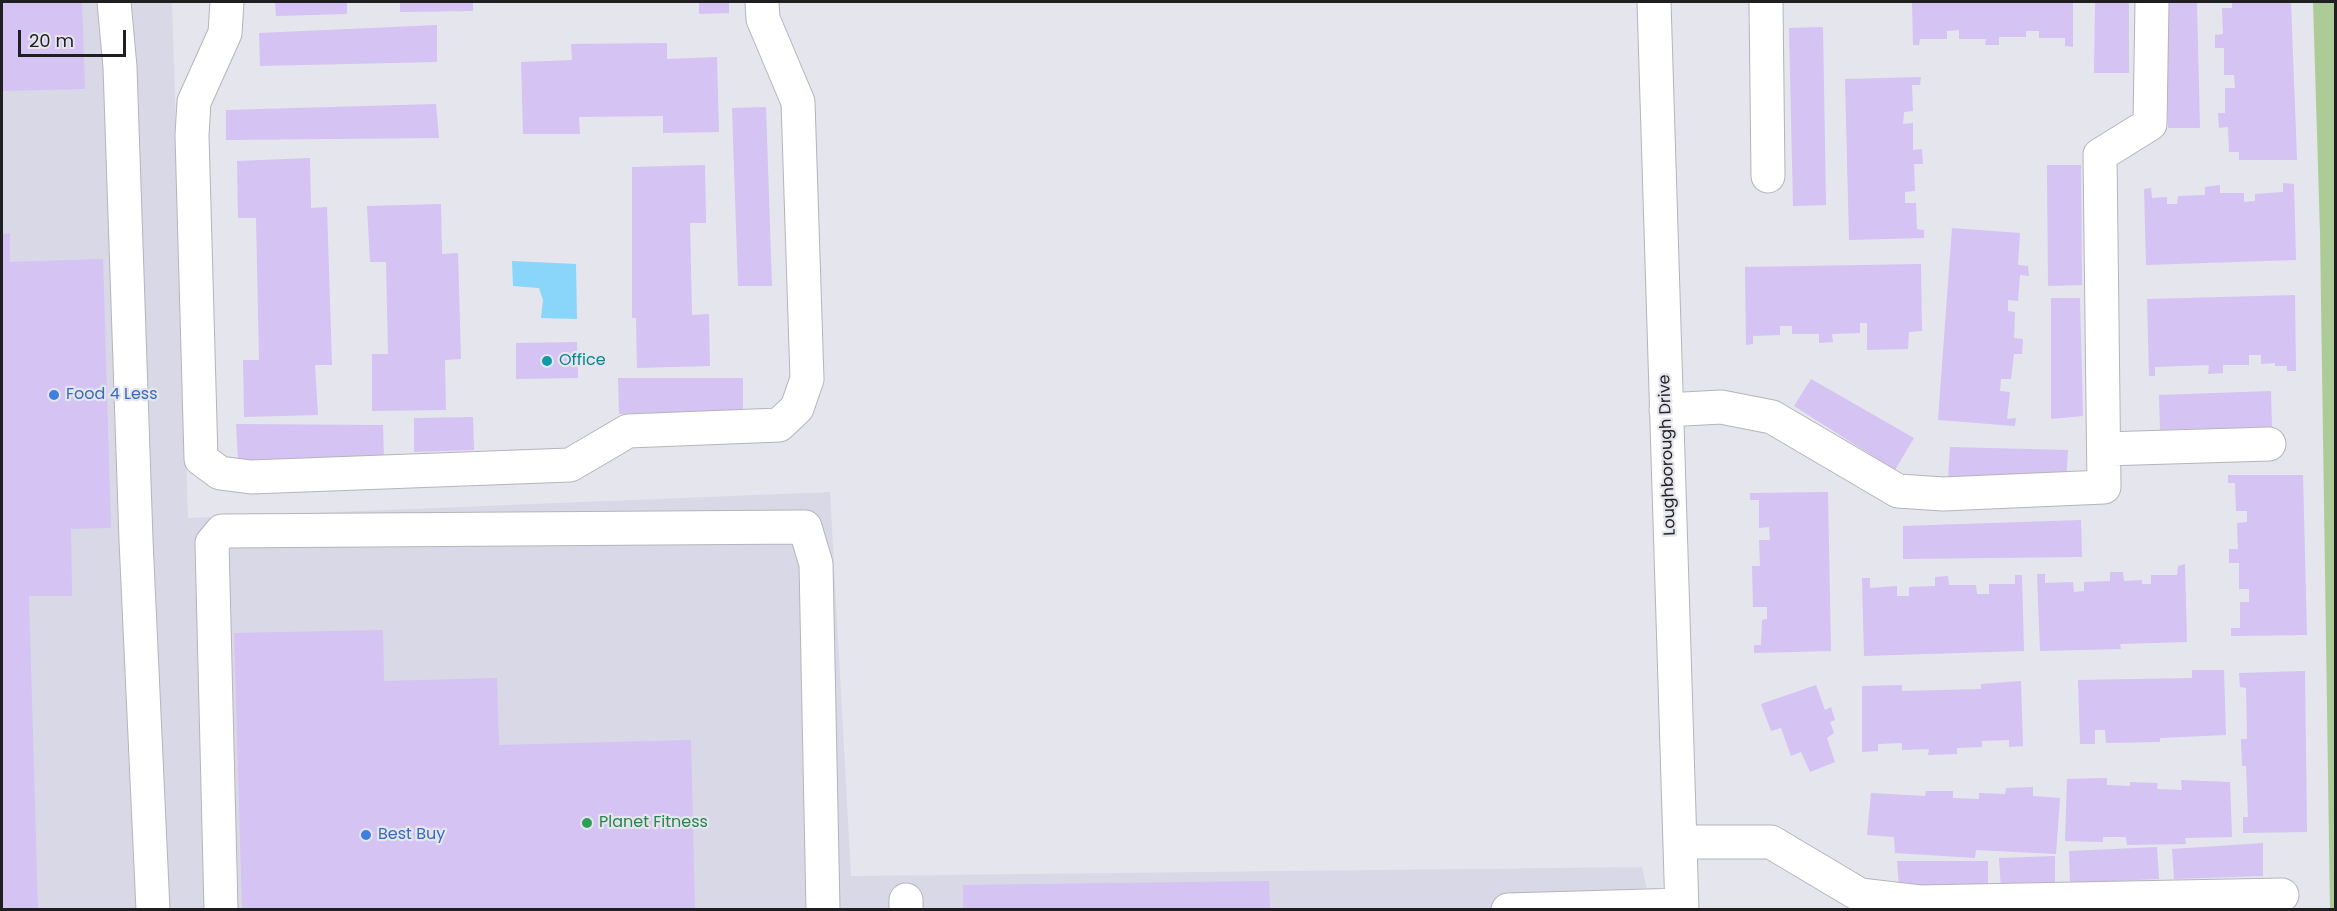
<!DOCTYPE html>
<html>
<head>
<meta charset="utf-8">
<style>
	body { margin:0 }
	#map { position:relative; width:2337px; height:911px; overflow:hidden; background:#e5e5ed; font-family:Poppins,sans-serif }
	canvas { display:block }
	.frame { position:absolute; inset:0; border:3px solid #1f1e21; pointer-events:none }
	.scale { position:absolute; left:18px; top:30px; width:108px; height:27px; box-sizing:border-box; border:3px solid #1f1e21; border-top:0; padding-left:8px; font-size:18px; line-height:21px; white-space:nowrap; color:#1f1e21; -webkit-text-stroke:4px #e5e5ed; paint-order:stroke }
</style>
</head>
<body>
<div id="map">
<canvas width="2337" height="911"></canvas>
<div class="frame"></div>
<div class="scale">20 m</div>
</div>
<script>
const context = document.querySelector('canvas').getContext('2d');
context.lineJoin = 'round';
function fillPath(path, color) {
  context.fillStyle = color;
  context.fill(path, 'evenodd');
}
function strokePath(path, color, width, dash) {
  context.strokeStyle = color;
  context.lineWidth = width;
  context.lineCap = dash ? 'butt' : 'round';
  context.setLineDash(dash || []);
  context.stroke(path);
}
function drawText(font, color, halo, rows, align = 'center') {
  context.font = font + ' Poppins,sans-serif';
  context.lineWidth = 4.5;
  context.setLineDash([]);
  context.textBaseline = 'middle';
  context.strokeStyle = halo;
  context.fillStyle = color;
  for (const [text, x, y, turn = 0] of rows) {
    context.save();
    context.translate(x, y);
    context.rotate((+turn || 0) * Math.PI / 180);
    context.textAlign = isNaN(turn) ? turn : align;
    if (halo) context.strokeText(text, 0, 0);
    context.fillText(text, 0, 0);
    context.restore();
  }
}
const built = new Path2D(`
	M2,2H172L188,518L830,492L851,876L1642,867L1651,909L2,910Z`);
const green = new Path2D(`
	M2313,2H2336L2335,910L2330,909L2320,233Z`);
const water = new Path2D(`
	M512,261L576,264L577,319L541,318L543,300L539,288L513,286Z`);
const building = new Path2D(`
	M82,2L85,89L2,91V3Z
	M275,2H347V14L276,16Z
	M400,2H473V11L400,12Z
	M699,2H729V13L699,14Z
	M1912,2H2073V47L2065,46V38H2039V31H2026V37H1999V45H1985L1986,39H1959V30L1947,31V39H1920L1919,45H1913Z
	M2095,2H2129V73H2094Z
	M2165,2H2197L2200,128H2168Z
	M2232,2H2291L2297,160H2239V152H2229L2228,127L2219,128L2218,113H2225V88H2235L2234,75H2224V48H2215V35L2223,34L2222,8H2232Z
	M437,25V62L260,66L259,33Z
	M1823,27L1826,205L1793,206L1789,28Z
	M667,43V59L717,57L719,132L663,133V116L579,117L580,134H523L521,62L572,60L571,44Z
	M1921,77L1920,85H1912L1913,111L1904,112L1903,124L1913,123V150L1922,149L1923,164H1914L1915,191L1905,192V203H1916L1917,229L1924,230V238L1849,240L1845,79Z
	M436,104L439,138L226,140V110Z
	M766,107L772,286H738L732,108Z
	M310,158L311,208L327,207L332,365H315L318,415L244,417L243,360H259L256,218H238L237,161Z
	M705,165L706,223H690L692,315L709,314L710,366L637,368L636,318H632V167Z
	M2047,165H2081L2082,285L2048,286Z
	M2283,183L2294,184L2296,260L2146,265L2144,189L2151,188L2152,198L2167,197V204H2177L2178,196L2205,195V187L2220,185V193H2244V202L2255,201V194L2283,192Z
	M441,204L442,254L458,253L461,359L445,360L446,410L372,411V354H388L386,262H370L367,206Z
	M1952,228L2020,233L2018,265L2028,266L2029,276L2020,275L2018,301L2008,300V311L2015,312L2014,338L2023,339L2022,354H2014L2011,379H2001L2000,391L2010,392L2007,419L2016,418L2015,426L1938,420Z
	M10,233V262L103,259L111,528L71,529L72,596H29L38,910H2V234Z
	M1921,264L1922,331L1909,332L1908,349L1867,350V323H1860V333L1832,334L1833,342L1819,343V334H1792V326H1780V335L1753,336V344L1746,345L1745,267Z
	M2295,295L2296,371H2287V366H2275V363L2261,364V355H2249V365H2223V373L2208,374L2209,365L2155,367V376H2149L2147,299Z
	M2051,298H2080L2083,416L2051,419Z
	M577,342L578,378L516,379V343Z
	M618,378H743V412L619,414Z
	M1811,379L1914,438L1895,470L1794,406Z
	M2271,391L2272,427L2160,430L2159,395Z
	M473,417L474,450L414,452V418Z
	M236,424L383,425L384,457L238,460Z
	M1950,447L2068,450L2066,483L1948,479Z
	M2228,475H2303L2307,635L2231,636V628H2240V602H2249V589H2239V563H2229V549H2238L2237,523L2247,522V511H2236L2235,483H2228Z
	M1828,492L1831,651L1754,653V645H1761L1762,620L1767,619V607H1753L1752,566H1760L1759,540H1770L1769,527L1759,528V500H1750V493Z
	M2081,520L2082,557L1903,559V526Z
	M2185,564L2187,642L2120,644L2121,649L2040,651L2037,574H2045V583L2073,582L2074,592L2084,591V582L2110,581V572H2123L2124,581L2142,580V584H2151V575H2177L2178,566Z
	M2015,575H2022L2024,651L1864,656L1862,578H1870V588L1897,586V596H1909V587L1935,586V577L1948,576L1949,585H1976L1977,594H1989V584H2015Z
	M383,630L384,681L497,678L499,745L691,740L695,910H242L234,633Z
	M2192,670H2224L2226,735L2160,738V742L2106,743L2105,730H2095V744H2080L2078,680L2192,678Z
	M2305,671L2307,832L2243,833V817H2248L2246,766H2242L2241,739H2247L2246,688L2240,687L2239,673Z
	M2021,681L2023,746L2009,747V740L1982,741V747L1957,748V754L1928,755L1929,749L1902,750V743L1878,744V751L1862,752V686L1902,685V691L1981,689V684Z
	M1816,685L1825,710L1831,707L1835,720L1830,722L1834,733L1827,738L1835,762L1810,772L1801,752L1791,756L1781,728L1771,731L1761,704Z
	M2107,778V785L2130,786V782L2158,783L2157,789L2182,790L2181,780L2230,782L2232,837L2185,838L2186,844L2127,845L2126,837H2103V842L2065,841L2067,779Z
	M2033,787V796L2060,798L2056,854L1976,850L1975,858L1895,853L1894,837L1867,835L1871,793L1925,796L1926,791H1953V798L1979,799V793L2005,794L2006,788Z
	M2263,843V876L2174,879L2172,849Z
	M2157,847L2159,879L2070,883L2069,851Z
	M2055,856V886L2001,889L1999,858Z
	M1897,861H1988V886H1899Z
	M1269,881L1270,910H963V885Z`);
const minor = new Path2D(`
	M114,2L120,67L136,540L153,910
	M227,2L225,33L194,102L192,135L201,459L220,473L251,477L570,465L628,431L779,425L797,408L807,379L798,102L763,19L762,2
	M1654,2L1682,910
	M1766,2L1768,176
	M1666,410L1721,407L1772,417L1898,491L1943,494L2104,487L2100,155L2150,124L2152,2
	M2104,449L2269,444
	M1680,842H1771L1860,895L1920,902L2282,895
	M906,900V910
	M221,910L212,543L222,531L805,527L816,564L823,910
	M1508,910L1682,905`);
const markers = [
	[547,361,6,"#0f9aa8"],
	[54,395,6,"#3f7fe0"],
	[587,823,6,"#2e9e5b"],
	[366,835,6,"#3f7fe0"]
];
const cultureNames = [
	["Office",559,361]
];
const shopNames = [
	["Food 4 Less",66,395],
	["Best Buy",378,835]
];
const streetNames = [
	["Loughborough Drive",1668,455,-92]
];
const leisureNames = [
	["Planet Fitness",599,823]
];
fillPath(built, '#d9d8e7');
fillPath(green, '#adcb96');
fillPath(water, '#8ad5fa');
fillPath(building, '#d4c3f3');
strokePath(minor, '#b5b4bc', 35);
strokePath(minor, '#fff', 33);
for (const [x, y, r, color] of markers) {
  const dot = new Path2D();
  dot.arc(x, y, r, 0, 2 * Math.PI);
  context.fillStyle = color;
  context.fill(dot);
  strokePath(dot, '#e5e5ed', 2);
}
drawText('16px', '#0d838f', '#e5e5ed', cultureNames, 'left');
drawText('16px', '#366cbe', '#e5e5ed', shopNames, 'left');
drawText('16px', '#1f1e21', '#e5e5ed', streetNames);
drawText('16px', '#27864d', '#e5e5ed', leisureNames, 'left');
</script>
</body>
</html>
